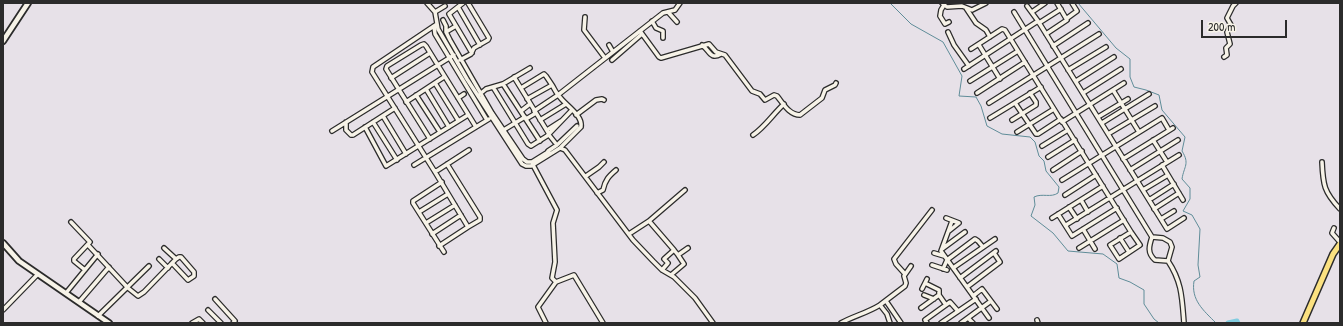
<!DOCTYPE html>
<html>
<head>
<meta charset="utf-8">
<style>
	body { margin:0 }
	#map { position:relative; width:1343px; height:326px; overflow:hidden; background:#e7e1e8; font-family:"Patrick Hand",sans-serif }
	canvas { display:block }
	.frame { position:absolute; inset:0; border:4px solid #2b2b2b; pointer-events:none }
	.scale { position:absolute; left:1201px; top:20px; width:86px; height:18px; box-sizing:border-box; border:2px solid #2b2b2b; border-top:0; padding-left:5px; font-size:12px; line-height:14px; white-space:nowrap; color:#2b2b2b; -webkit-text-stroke:3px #f7f3e8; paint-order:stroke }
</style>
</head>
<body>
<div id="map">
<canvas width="1343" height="326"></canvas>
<div class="frame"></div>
<div class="scale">200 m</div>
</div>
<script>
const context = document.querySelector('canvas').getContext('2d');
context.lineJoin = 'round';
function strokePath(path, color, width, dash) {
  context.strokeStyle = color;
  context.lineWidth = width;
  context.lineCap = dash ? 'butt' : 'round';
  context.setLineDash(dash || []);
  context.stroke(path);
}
const stream = new Path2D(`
	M890,3L911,24L943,42L962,76L959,96L976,97L981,106L987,126L1002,134L1030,137L1035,142L1039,156L1044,161L1046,171L1059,187L1058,193C1051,198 1042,193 1034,197L1035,205L1031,216L1053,233L1068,251L1103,254L1117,264L1119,278L1130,282L1144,290V304L1154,319L1159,323
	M1078,3L1116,48L1130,59V77L1134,87L1146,90L1159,95L1162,110L1185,137L1182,151C1190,164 1184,166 1182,179L1190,188V199L1183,211L1192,215L1200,229L1198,265L1200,277L1194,281C1191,300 1203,310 1216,323`);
const river = new Path2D(`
	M1228,323L1237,321L1238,323`);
const street = new Path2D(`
	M427,3L435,12L438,29L467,79L522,164L526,166H531L560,148L565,150L633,240L653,261L662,270L674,277L695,298L713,323
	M463,3L449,14L472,53
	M942,3L947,7L962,6L972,10L986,3
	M944,5L941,10L940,16L945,24L949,22
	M1027,6L1038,21
	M458,7L480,45
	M966,8L976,23L986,30L990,37
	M435,12L445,6
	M668,12L677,22
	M1014,12L1152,237L1163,238L1170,242L1172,247L1168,261
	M1032,12L1045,3
	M585,17L584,30L605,58
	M1066,19L1077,11L1072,3
	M443,20L446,26V32L450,40L492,113L523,159L527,162H532L548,152
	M652,21L656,28L663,31V38
	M1039,23L1061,9
	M437,24L373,67L372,72L435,172L468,227L439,246
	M434,26L435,34L487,120
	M640,31L659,57L661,58L709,44L716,52L725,55L752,91L760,94L765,100L774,95L777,96C783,103 789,115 800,115L822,98L825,90L835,85L836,83
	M446,32L456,26
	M948,32L954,45L969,66
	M1046,34L1067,20L1057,3
	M609,45L613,52
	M702,45C710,51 710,60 721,54
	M979,45L1000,79
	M1053,46L1088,23
	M971,49L1002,29L1005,30L1062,122L1124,83
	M1224,57L1227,55L1226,48L1230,44L1227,32L1231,25L1227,18L1233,6L1236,3
	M460,60L471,54L474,48L488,40L489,38L468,3
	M612,60L642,34
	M964,69L1038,21L1167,229L1184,218
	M1068,70L1106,47
	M514,77L549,134
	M391,78L430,53
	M970,81L1018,51
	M1076,81L1114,57
	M435,83L458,120
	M503,84L540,141
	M493,87L528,144L531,146L547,136L572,110
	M521,88L544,74L546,76L552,85
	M426,89L449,127
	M1113,90L1139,132
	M977,93L1025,62
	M1083,93L1121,69
	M480,94L486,89L503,84L530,68
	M416,95L440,132
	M458,98L464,94
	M527,99L552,85C554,88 556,93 559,96C565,105 583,115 581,127L560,148
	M406,102L444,77
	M989,103L1099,34
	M1015,103L1036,134H1038L1061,119
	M521,111L530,104
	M534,111L558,95L663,13L675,10L680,3
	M576,115L596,100L602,99L604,100
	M383,116L406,154
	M1098,117L1128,99
	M990,118L1041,87
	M526,119L536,113
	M540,120L566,104
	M1012,120L1036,105V102L1030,93
	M346,122V130L351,135H353L395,108
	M373,122L397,160
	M1063,122L1131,232L1140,245L1119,259L1110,245L1131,232
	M1102,123L1149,94
	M365,127L386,166L468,115
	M547,130L561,121
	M332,131L454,55
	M502,131L525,117
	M1017,132L1054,109
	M1108,134L1155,106
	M549,135L557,145L577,126
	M753,135C765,127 773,114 784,104
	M430,139L386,69L387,66L421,45L424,44L426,46L476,127
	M1153,140L1167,162
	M1042,146L1068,130
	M549,153L548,151L557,145
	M1048,157L1075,140
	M1123,159L1173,128
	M1322,162C1323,185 1324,192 1340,209
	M447,164L480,217V220L468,227
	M414,165L489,119
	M533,165L557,210L553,223L555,262L552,278L556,282L574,275L603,323
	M1162,165L1183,200
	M1053,170L1082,151
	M1130,170L1178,140
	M435,172L469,150
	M586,176L599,167L604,162
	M1062,180L1162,118L1169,130
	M442,182L413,201V203L444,252
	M1143,190L1168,175
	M597,193L603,190C605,180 609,176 616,170
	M1065,195L1096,175
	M1081,200L1088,212
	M1149,200L1174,184
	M1069,207L1077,219
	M1154,209L1179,193
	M419,212L448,194
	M1058,214L1072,236L1117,208
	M946,218L959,223L949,231
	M1052,218L1103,186
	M1161,219L1174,211
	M649,221L674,250
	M952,221L941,251L989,318
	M71,222L90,242L74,259V261L85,270
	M426,223L455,205
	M1066,225L1179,155
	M1334,228L1332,233L1340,242
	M1083,229L1095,249
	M432,234L461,215
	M629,234L649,221L685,190
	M1152,237C1149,246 1147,253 1155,260L1168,261
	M1120,238L1129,252
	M88,245L128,288L138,296L144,292L176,259L179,257H181L194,272V276L188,280L172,263
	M164,248L176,259
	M1079,248L1124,220
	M942,249L965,232
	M934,253L944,256
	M159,259L168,268
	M1168,261C1182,282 1182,298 1184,323
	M932,265L947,270
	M953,268L995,239
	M943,269L947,260L975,239L978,241L983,247
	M662,270L668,263L664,259L674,250L678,255L688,248
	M905,274L896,264L894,259L932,210
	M671,275L684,264L678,255
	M960,278L996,251
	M925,283L939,290V295
	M967,287L1000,262L994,253
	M922,289L927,279
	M66,293L98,254
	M924,295L934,299
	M973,296L982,289L997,309
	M215,299L235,321L233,323
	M886,301L901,323
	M79,302L109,267
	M921,308L939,295L946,305
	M3,310L38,274
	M208,310L221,323
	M98,316L149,266
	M968,318L973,323
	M1037,320L1038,323
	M192,323L199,319L203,323
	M546,323L538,307L556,282
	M841,323C854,316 867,313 880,305
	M890,323L887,314L880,305L905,286L906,283L904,276L911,266
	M927,323L925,320L950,302L958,311
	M941,323L976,299
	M961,323L991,301`);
const secondary = new Path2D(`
	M3,41L28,3
	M3,243L19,261L109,323`);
const primary = new Path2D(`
	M1303,323L1333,254L1340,244`);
strokePath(stream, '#5f8c98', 1);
strokePath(river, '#81cce0', 5);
strokePath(street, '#2b2b2b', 6);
strokePath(secondary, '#2b2b2b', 8);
strokePath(primary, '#2b2b2b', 8);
strokePath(street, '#f7f3e8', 3.5);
strokePath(secondary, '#f7f3e8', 4.5);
strokePath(primary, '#fbe180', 5);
</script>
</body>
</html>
